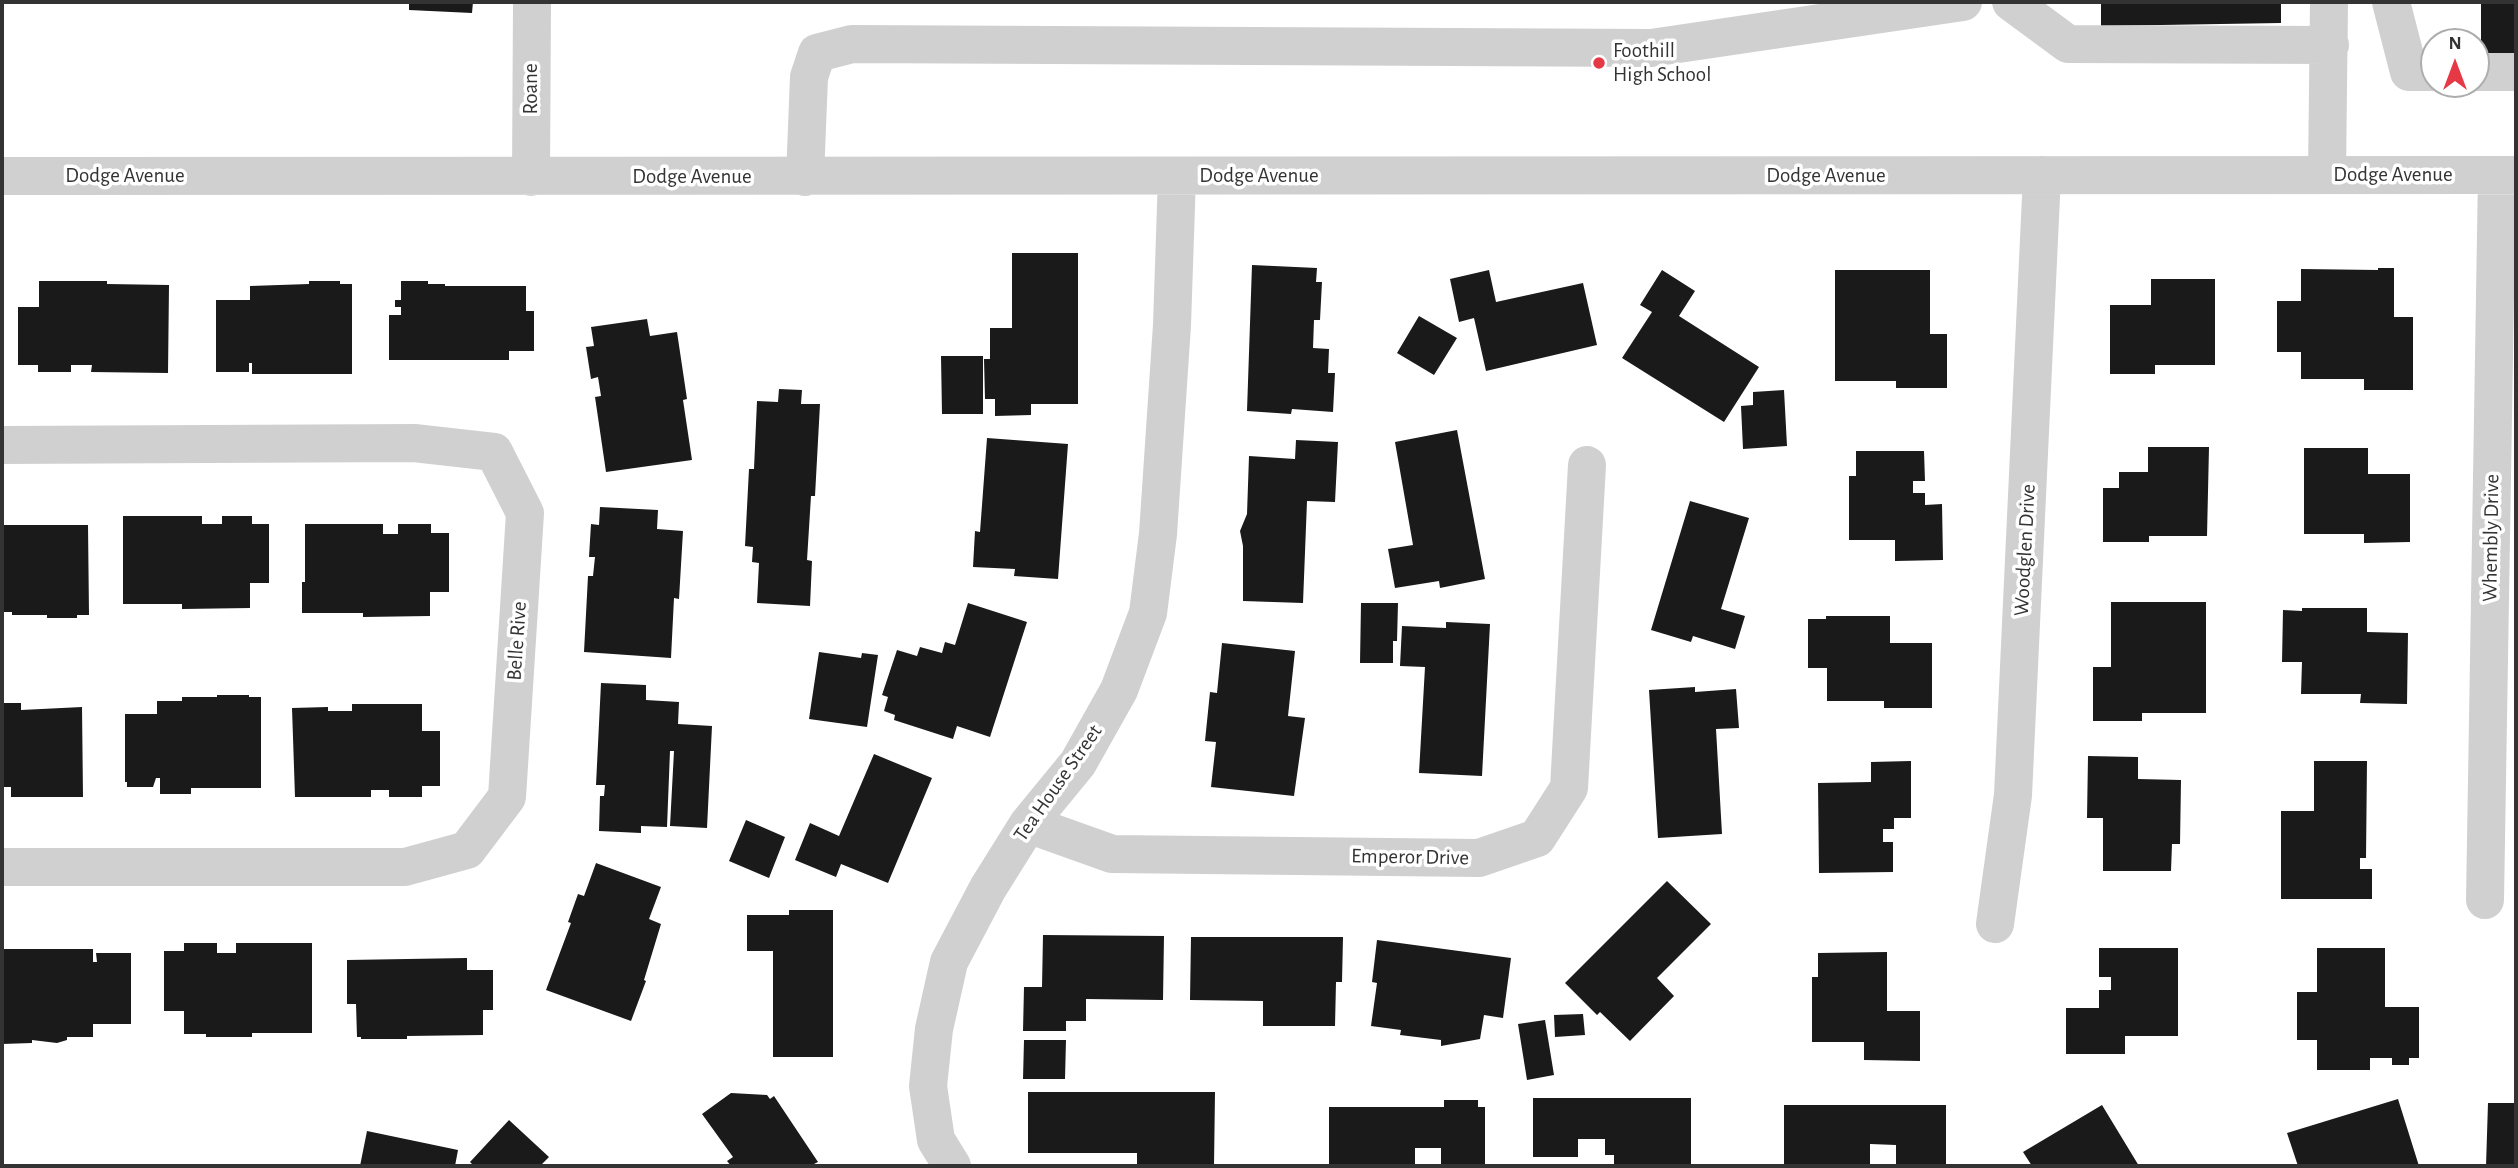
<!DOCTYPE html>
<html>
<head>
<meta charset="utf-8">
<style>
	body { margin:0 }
	#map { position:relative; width:2518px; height:1168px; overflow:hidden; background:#fff; font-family:"Alegreya Sans",sans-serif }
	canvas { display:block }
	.frame { position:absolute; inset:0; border:4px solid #333; pointer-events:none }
	.north { position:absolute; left:2420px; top:28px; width:70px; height:70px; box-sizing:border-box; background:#fff; border:2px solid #adadad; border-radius:50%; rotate:0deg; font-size:19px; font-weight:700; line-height:28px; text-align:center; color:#333 }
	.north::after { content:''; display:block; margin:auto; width:24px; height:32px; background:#e63946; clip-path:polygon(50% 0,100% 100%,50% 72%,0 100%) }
</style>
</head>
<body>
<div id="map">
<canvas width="2518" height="1168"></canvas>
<div class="frame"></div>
<div class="north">N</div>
</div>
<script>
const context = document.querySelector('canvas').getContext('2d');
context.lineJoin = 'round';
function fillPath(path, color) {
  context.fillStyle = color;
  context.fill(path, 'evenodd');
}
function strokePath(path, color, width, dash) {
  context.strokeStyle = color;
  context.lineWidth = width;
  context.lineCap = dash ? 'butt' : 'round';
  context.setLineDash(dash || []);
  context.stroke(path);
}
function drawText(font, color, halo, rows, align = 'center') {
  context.font = font + ' "Alegreya Sans",sans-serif';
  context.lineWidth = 7;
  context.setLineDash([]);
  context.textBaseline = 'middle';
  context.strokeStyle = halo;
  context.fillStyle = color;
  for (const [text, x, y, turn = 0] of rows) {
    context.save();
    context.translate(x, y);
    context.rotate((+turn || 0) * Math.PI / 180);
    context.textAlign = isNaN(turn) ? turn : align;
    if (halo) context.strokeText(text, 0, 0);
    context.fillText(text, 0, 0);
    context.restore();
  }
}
const building = new Path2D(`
	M409,2H473L472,13L409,10Z
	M2101,2H2281V23L2101,26Z
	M2481,2H2516V62L2481,63Z
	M1012,253H1078V404H1031V415L995,416V399H985L984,359H990V328H1012Z
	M1252,265L1317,268L1316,282H1322L1320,320H1314L1313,348L1329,349L1328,373H1335L1333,412L1292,409L1291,414L1247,411Z
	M2378,268H2394V317H2413V390H2364V379H2301V352H2277V301H2301V269L2378,270Z
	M1489,270L1496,302L1583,283L1597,345L1486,371L1474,318L1459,322L1450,279Z
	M1662,270L1695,291L1679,316L1759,367L1724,422L1622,358L1652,312L1640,305Z
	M1835,270H1930V334H1947V388H1896V381H1835Z
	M2151,279H2215V365H2155V374H2110V305H2151Z
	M39,281H107V284L169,285L168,373L91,372L92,365H71V372H38V365H18V307H39Z
	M309,281H340V284H352V374H252V363H249V372H216V300H250V286L309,284Z
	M401,281H428V284H445V286H526V311H534V351H509V360H389V315H401V307H395V300H401Z
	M1419,316L1457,338L1434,375L1397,353Z
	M647,319L650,336L677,332L687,399L683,400L692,460L606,472L595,397L601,396L598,377L591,379L586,347L594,346L591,327Z
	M941,356H983V414H942Z
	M779,389L802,390L801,404H820L815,496H811L807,560L812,561L810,606L757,603L759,563L752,562L753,547L745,546L749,469H754L757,401L778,402Z
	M1784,390L1787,446L1743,449L1741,406L1753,405V392Z
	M1457,430L1485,579L1440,588L1439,581L1395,588L1388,549L1413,545L1395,442Z
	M987,438L1068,444L1058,579L1014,576L1015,569L973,567L975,531L980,532Z
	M1296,440L1338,442L1335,502L1307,501L1303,603L1243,601V546L1240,531L1247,514L1249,456L1295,459Z
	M2148,447H2209L2207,536H2149V542H2103V488H2119V472H2148Z
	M2304,448H2368V474H2410V542L2364,543V534H2304Z
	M1856,451H1924L1925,481H1913V493H1925V505L1942,504L1943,560L1895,561V540H1849V476H1856Z
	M1690,501L1749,518L1721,609L1745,616L1735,649L1693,636L1691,642L1651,630Z
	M600,507L658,510L657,529L683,531L679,599L674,598L671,658L584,652L588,576H593L595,557H589L591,524L599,525Z
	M123,516H202V524H222V516H252V524H269V583H250V608L182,609V604H123Z
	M305,524H383V534H398V524H431V533H449V592H430V616L363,617V613H302V582H305Z
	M2,525H88L89,615H77V618H47V615H12V612H2Z
	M2111,602H2206V713H2142V721H2093V667H2111Z
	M968,603L1027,622L990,737L957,726L953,739L894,720L895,715L884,711L888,697L882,695L897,650L917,656L920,647L942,653L945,642L955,645Z
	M1361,603H1398L1397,641H1393V663H1360Z
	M2302,608H2367V632L2408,633L2407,704L2360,703L2361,694H2301L2302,662H2282L2283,610L2302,611Z
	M1826,616H1890V643H1932V708H1884V701H1827V668H1808V619H1826Z
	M1446,622L1490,624L1482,776L1419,773L1425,667L1400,666L1402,626L1446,628Z
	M1222,643L1295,651L1288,716L1305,718L1294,796L1211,787L1216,742L1205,741L1210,692L1217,693Z
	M819,652L861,658L862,653L878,655L867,727L809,719Z
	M601,683L646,685V700L679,702L678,724L712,726L707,828L670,826L674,751H670L667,827L641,826V833L599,831L600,796H604L605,785H596Z
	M1695,687V692L1736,689L1739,728L1716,729L1722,834L1658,838L1649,690Z
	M217,695H249V697H261V788H191V794H160V778H156L153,787H127V782H125V714H157V701H182V697H217Z
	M2,703H21V710L82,707L83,797H11V787H2Z
	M352,704H422V731H440V786H422V797H389V790H371V797H295L292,708L328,707V711H352Z
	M874,754L932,778L888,883L841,864L836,877L795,860L810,823L839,836Z
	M2088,756L2138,757V779L2181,780L2180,844H2172L2171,871H2103V818H2087Z
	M1911,761V818H1894V829H1883V842H1893V872L1819,873L1818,783L1871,782V762Z
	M2314,761H2367L2366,858H2360V869H2372V899H2281V811H2314Z
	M746,820L785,837L769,878L729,861Z
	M596,863L661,887L649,919L661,924L644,980L646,981L631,1021L546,990L571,923L568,922L578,894L584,896Z
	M1667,881L1711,924L1657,978L1674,996L1630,1041L1600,1012L1597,1015L1565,983Z
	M789,910H833V1057H773V951H747V915H789Z
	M1043,935L1164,936L1163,1000L1086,999V1021H1066V1031H1023L1024,987H1042Z
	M1191,937H1343L1342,982H1336L1335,1026H1263V1001L1190,1000Z
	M1377,940L1511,958L1503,1018L1484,1015L1480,1039L1441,1046V1040L1400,1035L1401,1030L1371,1026L1377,983L1372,982Z
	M184,943H217V953H236V943H312V1033H252V1037H206V1034H184V1011H164V951H184Z
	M2099,948H2178V1036H2125V1054H2066V1008H2099V990H2111V977H2099Z
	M2317,948H2385V1007H2419V1058H2409V1065H2392V1058H2370V1070H2317V1040H2297V992H2317Z
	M2,949H93V962H97L96,953H131V1024H93V1037H67V1040L57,1043L32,1040V1043L2,1044Z
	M1887,952V1011H1920V1061L1864,1060V1042H1812V977H1818V953Z
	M467,958V970H493V1010H483V1035L407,1036V1039H361V1037H357L356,1004H347V960Z
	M1583,1014L1585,1035L1555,1037L1554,1015Z
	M1545,1020L1554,1075L1527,1080L1518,1024Z
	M1024,1040H1066L1065,1079H1023Z
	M1028,1092H1215L1214,1166H1137V1153H1028Z
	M731,1093L767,1095L770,1099L774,1096L818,1162L814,1164L815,1166H731L727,1161L733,1157L702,1114Z
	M1533,1098H1691V1166H1614V1155H1605V1139H1578V1157H1533Z
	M2398,1099L2419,1166H2298L2287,1133Z
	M1444,1100H1478V1107H1485V1166H1441V1148H1415V1166H1329V1107H1444Z
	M2488,1103H2516V1166H2486Z
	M1784,1105H1946V1164H1896V1145L1870,1144V1164H1861V1166H1784Z
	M2102,1105L2139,1166H2032L2023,1152Z
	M509,1120L549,1157L540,1166H474L470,1162Z
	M367,1131L458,1150L455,1166H360Z`);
const minor = new Path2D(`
	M2011,2L2068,44L2330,45
	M2391,2L2409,72H2434
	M2476,72H2516
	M2327,175L2329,2
	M2,176L2516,175
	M531,177L532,2
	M805,177L809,77L817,53L852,44L1651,48L1963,2
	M2,445L414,443L494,452L525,513L507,797L467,850L405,867H2
	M1028,824L1112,854L1479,858L1537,838L1569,788L1587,465
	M2485,900L2497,175
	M1995,924L2013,795L2042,175
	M952,1166L936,1140L928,1086L934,1029L949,962L988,888L1028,824L1078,763L1119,690L1148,613L1158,534L1172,325L1177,176`);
const markers = [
	[1599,63,7,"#e63946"]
];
const poiNames = [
	["Foothill",1613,51],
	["High School",1613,75]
];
const streetNames = [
	["Roane",531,89,-90],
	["Dodge Avenue",2393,175],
	["Dodge Avenue",125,176],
	["Dodge Avenue",1259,176],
	["Dodge Avenue",1826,176],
	["Dodge Avenue",692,177],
	["Whembly Drive",2491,538,-89],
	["Woodglen Drive",2025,550,-87],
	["Belle Rive",517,641,-86],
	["Tea House Street",1058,783,-55],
	["Emperor Drive",1410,857,1]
];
fillPath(building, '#1a1a1a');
strokePath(minor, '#d0d0d0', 38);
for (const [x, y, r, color] of markers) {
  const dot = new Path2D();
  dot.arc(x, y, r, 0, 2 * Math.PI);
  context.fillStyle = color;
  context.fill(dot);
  strokePath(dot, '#fff', 2.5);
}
drawText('21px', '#333', '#fff', poiNames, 'left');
drawText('21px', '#333', '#fff', streetNames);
</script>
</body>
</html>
